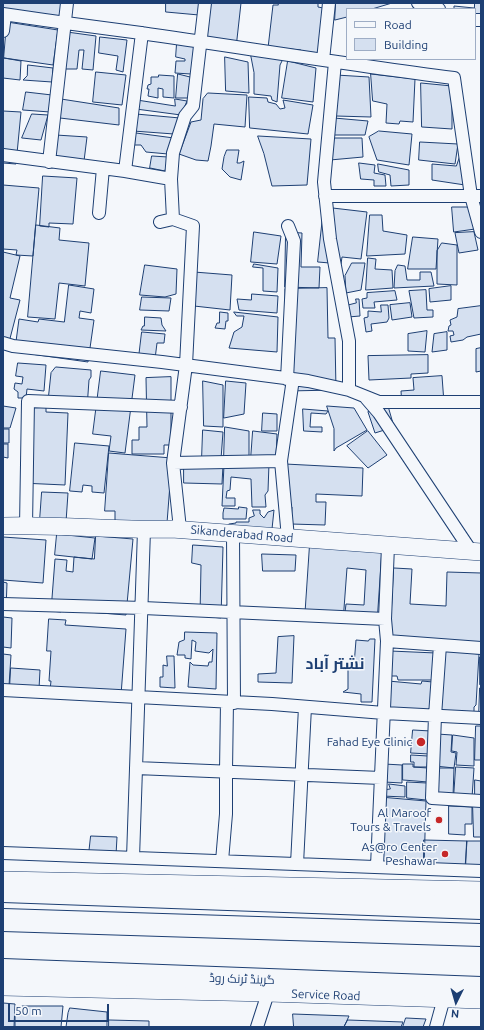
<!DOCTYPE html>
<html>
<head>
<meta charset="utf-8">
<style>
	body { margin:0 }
	#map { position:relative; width:484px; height:1030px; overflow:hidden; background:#f4f7fb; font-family:Ubuntu,sans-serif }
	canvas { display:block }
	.frame { position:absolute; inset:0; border:4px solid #1d3f73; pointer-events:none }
	.legend { position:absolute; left:346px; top:8px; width:130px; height:52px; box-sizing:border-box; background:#f4f7fb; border:1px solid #9eadc5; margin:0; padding:5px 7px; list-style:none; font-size:12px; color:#1d3f73 }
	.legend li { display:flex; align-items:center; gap:8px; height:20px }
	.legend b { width:20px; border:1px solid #9eadc5 }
	.north { position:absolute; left:436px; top:982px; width:40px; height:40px; -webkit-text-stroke:3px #f4f7fb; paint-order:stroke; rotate:185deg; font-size:11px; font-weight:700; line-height:16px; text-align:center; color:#1d3f73 }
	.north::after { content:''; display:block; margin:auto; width:14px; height:18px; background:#1d3f73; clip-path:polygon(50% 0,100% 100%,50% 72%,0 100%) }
	.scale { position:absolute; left:8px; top:1004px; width:101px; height:18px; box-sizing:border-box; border:2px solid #1d3f73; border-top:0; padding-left:5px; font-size:12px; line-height:14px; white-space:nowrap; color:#1d3f73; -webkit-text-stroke:3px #f4f7fb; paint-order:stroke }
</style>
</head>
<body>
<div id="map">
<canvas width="484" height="1030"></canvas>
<div class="frame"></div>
<ul class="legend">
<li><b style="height:5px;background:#f4f7fb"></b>Road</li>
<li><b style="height:11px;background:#d5e0f0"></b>Building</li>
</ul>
<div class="north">N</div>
<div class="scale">50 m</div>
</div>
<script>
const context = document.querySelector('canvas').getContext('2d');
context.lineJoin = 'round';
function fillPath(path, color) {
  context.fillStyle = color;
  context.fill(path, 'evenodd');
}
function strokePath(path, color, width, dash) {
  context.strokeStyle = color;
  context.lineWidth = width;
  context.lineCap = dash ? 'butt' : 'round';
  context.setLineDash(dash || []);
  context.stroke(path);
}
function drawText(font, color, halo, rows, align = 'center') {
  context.font = font + ' Ubuntu,Cairo,sans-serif';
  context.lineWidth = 3;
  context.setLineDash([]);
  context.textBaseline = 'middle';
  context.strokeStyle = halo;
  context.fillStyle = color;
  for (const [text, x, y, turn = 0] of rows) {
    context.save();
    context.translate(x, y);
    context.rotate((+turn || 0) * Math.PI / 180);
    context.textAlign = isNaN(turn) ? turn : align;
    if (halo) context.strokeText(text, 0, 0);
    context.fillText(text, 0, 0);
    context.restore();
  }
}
const building = new Path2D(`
	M3,3H62L59,27L3,17Z
	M166,3H201L199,15L166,12Z
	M211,3H241L236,48L206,44Z
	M278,3H318V7L323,8L317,62L300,60L301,50L289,49V51L268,48L273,5H278Z
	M336,3H392L372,9H347V17L335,20Z
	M475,3H481V25L475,24V9H454V6L474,8Z
	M7,22L58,30L53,65L4,58Z
	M67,32L96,36L93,70L82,69L84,50H79L77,69H64Z
	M100,37L127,40L123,72L116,70L118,56L99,53Z
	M177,43L196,45L191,74L175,73L176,61H185V59L176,57Z
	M251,55L283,59L280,65L277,102L272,100L271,96L254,94V73Z
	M225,57L248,62L249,93L226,91Z
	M4,58L21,61L20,80L3,78Z
	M288,61L316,68L313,102L282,98Z
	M28,65L53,68L52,82L23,80L27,76Z
	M96,72L126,75L122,105L93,102Z
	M178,74L194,78L188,98H176Z
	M371,74L415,79L413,122L400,121L399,124L386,123L387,104L373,101Z
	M159,75L174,76V98L163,97V89L158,88V98L148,96L149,89H147L148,85L151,84V77H158Z
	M336,75L369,77L371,117L336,116Z
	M421,83L452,86V129L422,127Z
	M26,92L52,95L50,112L23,110Z
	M208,93L247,95L245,127L214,124L211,146L208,161L196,160L179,154L191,122L201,120L203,99Z
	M249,97L267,98L268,102L276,104L280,109L285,108L283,100L313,105L308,134L250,128Z
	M61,99L119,108V125L60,118Z
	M175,99L187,101L181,115L136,109L137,100L175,106Z
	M3,111L21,112L16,164L3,163Z
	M32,114L48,115L41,140L22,138Z
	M136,114L180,118L174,134L133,131Z
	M334,118L368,121L365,135H332Z
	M379,131L412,134L409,165L377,160L369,137Z
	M136,133L174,138L168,154L146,152L141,145H135Z
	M56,135L87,137L84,161L54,159Z
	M258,136L311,139L307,185L272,186L264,154Z
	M330,138H362L363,157L330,160Z
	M420,142L458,144L455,164L419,160Z
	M227,150H239L237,163H240L244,161L241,180L230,177L222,169L224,157Z
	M461,153L465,185L432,180V164L456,166Z
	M152,156L168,157L165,171L150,168Z
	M359,163L375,165L374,173L385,175L386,186H374V180L361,179Z
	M378,164L409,170V185L391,186L390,175L379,172Z
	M43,176L77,178L73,224L49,223V227L40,226Z
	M3,185L39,188L33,256L16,255L17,250L3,249Z
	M324,207L367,212L361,259L342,257L341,264L318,262Z
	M452,207H471L475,229L454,232Z
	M370,215H382L383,231L407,235L405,254L367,256Z
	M36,225L60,228L59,240L89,243L85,286L59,283L55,319L28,317Z
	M254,232L281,236L277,264L251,262Z
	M286,232L302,233L301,267H320L319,288L285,287Z
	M474,232L478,250L459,253L455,233Z
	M413,237L438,239L436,269H408Z
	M442,243L457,245V285L437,284V251Z
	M3,252L20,256L10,298L20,300L7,350L3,349Z
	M368,258L376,259L375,269L392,270L393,288L366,290Z
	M352,263H365L361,290L346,293L345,276Z
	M254,264L278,268L277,292L263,291V268L253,267Z
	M145,265L177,269L176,294L165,297L140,295Z
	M398,265L405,266L407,280H420V272H431L434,286L394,288L395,271Z
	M194,272L232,275L230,310L194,306Z
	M69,285L94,289L91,313L80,311L79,318L94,320L88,362L31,354L15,349L19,319L38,322L39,319L64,322Z
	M451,286V300L430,302L429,289Z
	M327,288L328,338H335L336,390L287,391L285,289Z
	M426,290L427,310H433V317L414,318L409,291Z
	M395,291L397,300L374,302L375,308H363L362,299L367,298V293Z
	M252,294L278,296L277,313L239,310L237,299L251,300Z
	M142,297L171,298L169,311L140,310Z
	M356,299H359L360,316L348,317V305L356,303Z
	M410,303L412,317L392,320L390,305Z
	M381,305H388L389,318L387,322L371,324L372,331L366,332L364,318L368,317V311L381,312Z
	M481,306V334L467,337L463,340L451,342L450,336L454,335L453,331H448L449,326L451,325L450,320L457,317L458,309Z
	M220,312L228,313V321H226L225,329L215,328L217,323H219Z
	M234,312L278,317L277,352L229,348L234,332L242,327L244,316H237Z
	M145,317L161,318L162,325L166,331L141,330L143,326H144Z
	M427,331L425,352L408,351V334Z
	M142,332L165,334L164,343H157L155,359L139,357Z
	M447,332V350L432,352L434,334Z
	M481,348V371L476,372V349Z
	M428,355V373L411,374V378L369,380L368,356Z
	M18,363L46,365L44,391L27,389L26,398H18V392L14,389L15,383L22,384L23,377L16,376Z
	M56,367L91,370V377L89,380L87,408L48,401L51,373Z
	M101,371L135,375L125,453L109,451L111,436L93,434Z
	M442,376L444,403L402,407L401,391L414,390L413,378Z
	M171,377V445H164V454H132V440H139V427H147L146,378Z
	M203,381L223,385V427L204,426Z
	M226,381L246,383L244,414L224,418Z
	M3,406L16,408L10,428H3Z
	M25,406L46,407V412L68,413L65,485L21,483Z
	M327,406L354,408L367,430L336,448L334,451V429Z
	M388,406L394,427L375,433L368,412Z
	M303,409L328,411L326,414L311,413L310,427H322V432L304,431Z
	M263,413L277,414V431H262Z
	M225,427L249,431V457L224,458Z
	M3,429H9V443H3Z
	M203,430L223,432L221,459L202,458Z
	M253,431L277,434L276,458L251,459Z
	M368,431L387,455L368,468L347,446Z
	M75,443L109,446L104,493L92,492V486L83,485L82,492L70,491Z
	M3,444H8V458L3,457Z
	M109,453L172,458L167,523L115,524V511H105Z
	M184,464L223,465L222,484L184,483Z
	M269,464L268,491L265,495L266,507H252L251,479L231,477L230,490L227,491L226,498H235V506H222L224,465Z
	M285,464L363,468L362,496L316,494V502H326L325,525L291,524L292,507L283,506Z
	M42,492L68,493L66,522L40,520Z
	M239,507L247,508L246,519H223V513L224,508L238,509Z
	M253,510H260V514L264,518L268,512L274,510L272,529L225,527L229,524L236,523V522H249V518L254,516Z
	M57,534L95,538L92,559L55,555Z
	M96,536L133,539L126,615L75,611L62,601L61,612L51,611L55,559L67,560L66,571L73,572L74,557L94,559Z
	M3,537L46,540L43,583L3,580Z
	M310,544L382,549L377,623L344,621L346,604L364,605L366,570L347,568L343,622L305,619Z
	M193,545L223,547L221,618L200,616L201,565L192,563Z
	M262,554L296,555L295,571H263Z
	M394,568L412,569L410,604L446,606L447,572L481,573V650L390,642Z
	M3,582L7,583L6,610H3Z
	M3,617L12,618L11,648L3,647Z
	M49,619L66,620L65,625L126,629L121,695L50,690L51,681H49L51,651H47Z
	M185,632L217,633L216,689L188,687L190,662L193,665L208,666L209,662H212L213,649L209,653L195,651L196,642L192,640L191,659L185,658V655H177L179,642L184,640Z
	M294,636L292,683L258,682V674L276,673L278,637Z
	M370,639H375L372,702H361V694L343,692L348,689V668L352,665H354L356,640L368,641Z
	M444,650L479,654L476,705L474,707V715L438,714Z
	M390,651L436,653L433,680H398L397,676H389Z
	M3,654L11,655L9,686H3Z
	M167,656H174L175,688L160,687V677H163V665L167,666Z
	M480,657H481V686L480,685Z
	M11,668L40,670L39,689L10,687Z
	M388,681L421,684L422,681L433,682L431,710L386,712Z
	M480,688H481V716H479Z
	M476,726H481V760H475Z
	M413,730L431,731L429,754L411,753Z
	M437,734L452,735L451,752L456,753L454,768L435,766Z
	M453,735L474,738V766L456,765L457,752L452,751Z
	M411,755L428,756L427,767H414V762H411Z
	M384,764L402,765V783L384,782Z
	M403,764H413V767L428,768V782L403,780Z
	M456,767L474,768L472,798L454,797Z
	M435,768H454L453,797L434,796Z
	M475,780L481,781V797H475Z
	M407,782L427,783L426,800L407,798Z
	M389,784L405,786V797L382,796L383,790L390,789Z
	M380,797L426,801L424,868L380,864Z
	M449,806L472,807V824H465V835L449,834Z
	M473,806H481V837H474Z
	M91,836L117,837L116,855L89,854Z
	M424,840L467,841L465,868H424Z
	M467,841H481V868L466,867Z
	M3,1003L15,1004L14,1027H3Z
	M22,1006H63L61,1027H15V1012L21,1011Z
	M70,1008L107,1012V1027H66L68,1013Z
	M293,1014L349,1016L344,1027H294Z
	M406,1018L426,1019L423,1027H403Z
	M109,1020L149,1021V1027H150H109Z
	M348,1020L403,1022L401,1027H344Z`);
const street = new Path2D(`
	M418,3L428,5L439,9
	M3,14C49,21 95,27 141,33C246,48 350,65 454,78L471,196L481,232
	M475,20H481
	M3,31L5,15
	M323,60L329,3
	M335,62L324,182L330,239L349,341V390
	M3,155L125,171L171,179
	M49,162L67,3
	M125,171L142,33
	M325,196H481
	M99,213L103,168
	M173,219L171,179L173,153L185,116L193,106L205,3
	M160,222L173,219L193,226L186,365L173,463L180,529
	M3,343L13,346L162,362L308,381L349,390L379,402H481
	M287,379L294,241L288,226
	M366,398L379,413L471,551
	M173,463L281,461
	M26,526L28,401L181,407
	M233,533L234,703
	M288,538L281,461L293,379
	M3,604L143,608L385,619
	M387,641L481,648
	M440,645L435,716L432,798L481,801
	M3,690L272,704L384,713L481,718
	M136,768L381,778
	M3,853L481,871
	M133,858L144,530
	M222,861L226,814V771L227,702
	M297,864L305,707
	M377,866L387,641L385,619L388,546
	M257,1027L268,993
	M436,1027L444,998`);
const secondary = new Path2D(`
	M3,526C59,524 116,531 172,529L481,552
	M3,880L481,890
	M3,987L268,993L481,1000`);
const highway = new Path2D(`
	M3,891L481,908
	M3,920L481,935
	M3,970L481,988`);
const markers = [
	[421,742,5,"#c62828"],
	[439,820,4,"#c62828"],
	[445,854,4,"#c62828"]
];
const streetNames = [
	["Sikanderabad Road",242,534,5],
	["گرینڈ ٹرنک روڈ",242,979,2],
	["Service Road",326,995,2]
];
const poiNames = [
	["Fahad Eye Clinic",412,742],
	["Al Maroof",431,813],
	["Tours & Travels",431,827],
	["As@ro Center",437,847],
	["Peshawar",437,861]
];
const districtNames = [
	["نشتر آباد",335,664]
];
fillPath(building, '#d5e0f0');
strokePath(building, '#1d3f73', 1);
strokePath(street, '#1d3f73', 14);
strokePath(secondary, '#1d3f73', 18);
strokePath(highway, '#1d3f73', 24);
strokePath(street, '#f4f7fb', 12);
strokePath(secondary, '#f4f7fb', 17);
strokePath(highway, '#f4f7fb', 22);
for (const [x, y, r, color] of markers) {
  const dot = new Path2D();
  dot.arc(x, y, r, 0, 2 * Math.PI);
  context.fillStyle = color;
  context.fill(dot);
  strokePath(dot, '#f4f7fb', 1.5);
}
drawText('12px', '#1d3f73', '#f4f7fb', streetNames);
drawText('12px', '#1d3f73', '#f4f7fb', poiNames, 'right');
drawText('bold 16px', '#1d3f73', '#f4f7fb', districtNames);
</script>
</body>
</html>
